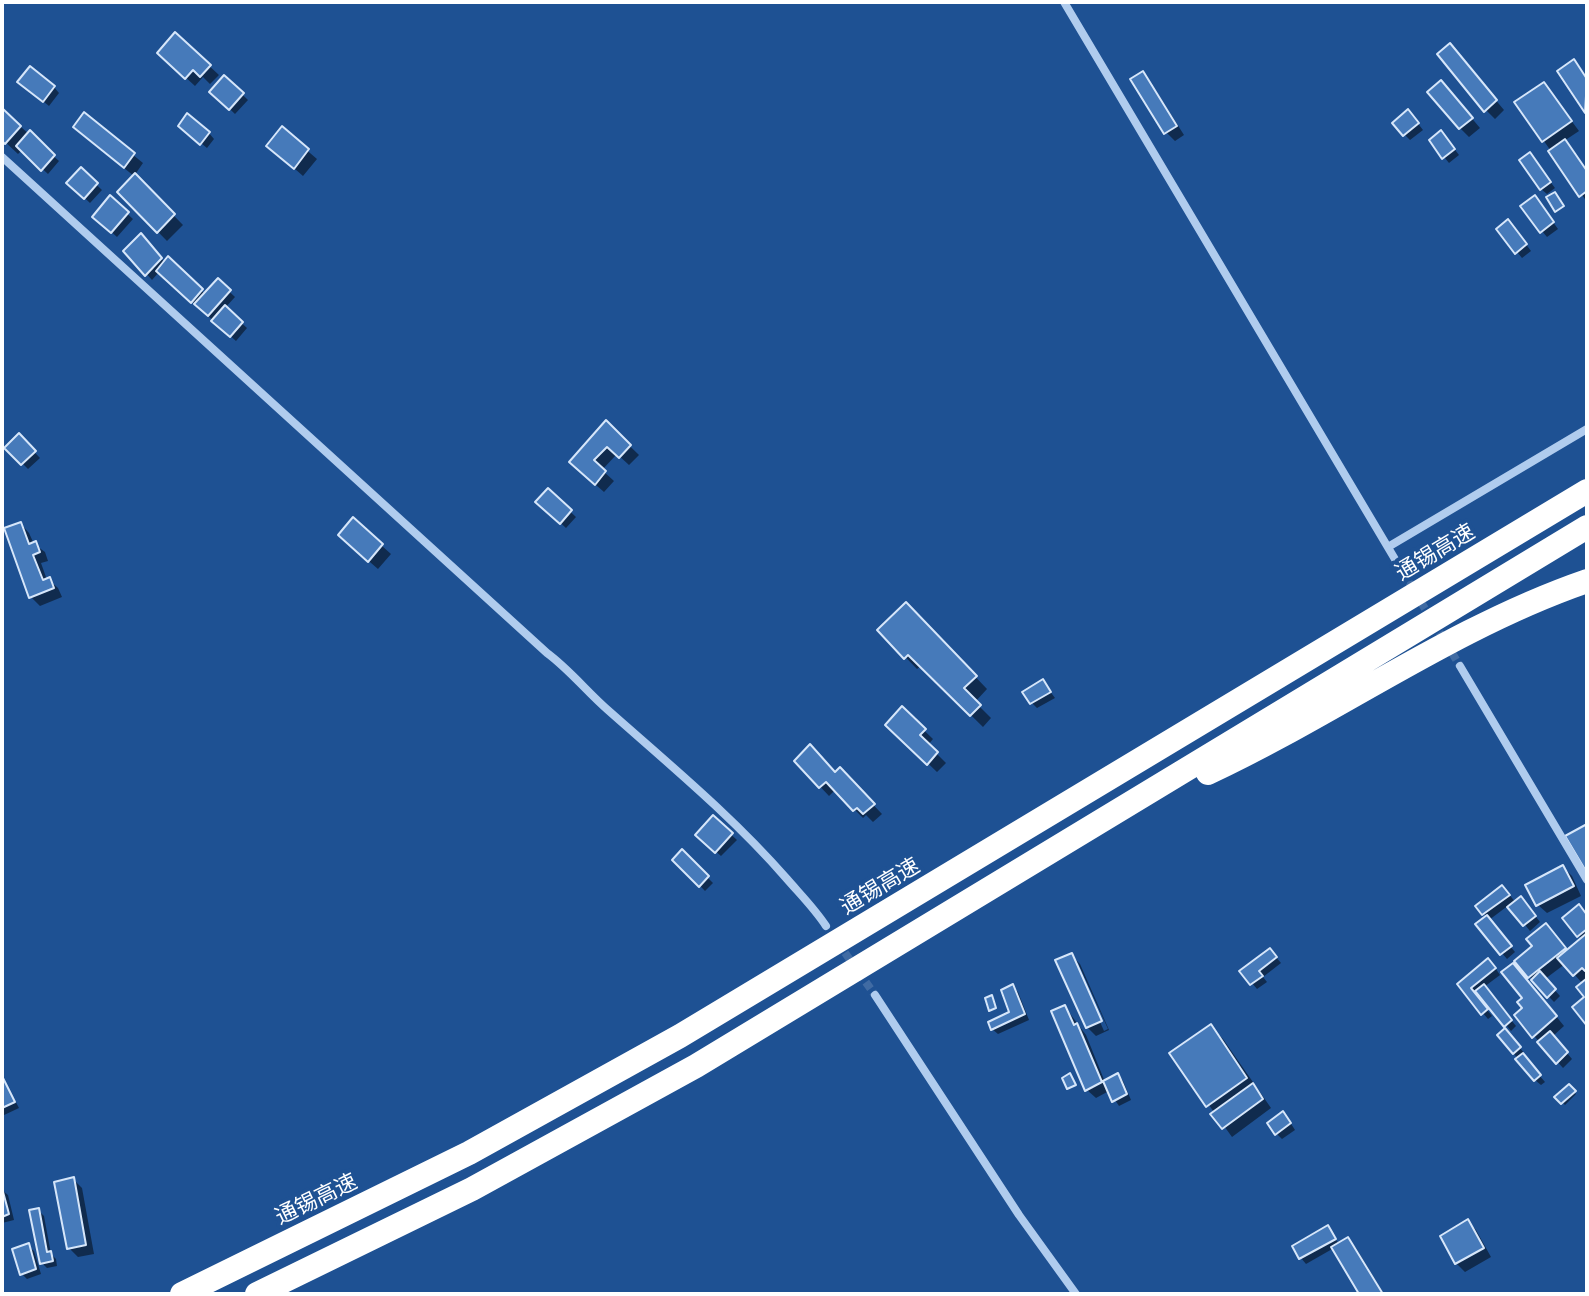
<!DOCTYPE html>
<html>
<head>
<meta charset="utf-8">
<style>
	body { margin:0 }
	#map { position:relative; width:1589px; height:1296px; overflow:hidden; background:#1e5193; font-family:Ubuntu,sans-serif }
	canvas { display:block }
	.frame { position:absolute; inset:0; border:4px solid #fff; pointer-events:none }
</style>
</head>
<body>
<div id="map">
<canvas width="1589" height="1296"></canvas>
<div class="frame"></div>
</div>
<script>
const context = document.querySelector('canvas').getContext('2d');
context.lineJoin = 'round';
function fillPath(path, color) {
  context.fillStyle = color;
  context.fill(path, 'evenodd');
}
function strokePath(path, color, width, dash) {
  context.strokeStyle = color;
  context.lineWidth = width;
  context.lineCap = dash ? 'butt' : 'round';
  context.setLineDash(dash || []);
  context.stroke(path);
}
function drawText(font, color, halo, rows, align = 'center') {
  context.font = font + ' Ubuntu,"Noto Sans SC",sans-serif';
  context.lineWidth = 8;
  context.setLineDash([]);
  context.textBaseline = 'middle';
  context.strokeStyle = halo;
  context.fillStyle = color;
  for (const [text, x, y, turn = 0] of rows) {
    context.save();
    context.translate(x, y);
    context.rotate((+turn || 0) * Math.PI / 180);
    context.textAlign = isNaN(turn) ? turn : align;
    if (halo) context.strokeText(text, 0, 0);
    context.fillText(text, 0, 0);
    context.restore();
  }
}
const shadow = new Path2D(`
	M175,34L219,75L210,84L203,77L195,86L159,53Z
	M1458,55L1504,110L1495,119L1486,110Z
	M1573,62L1587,78V112L1560,71Z
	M1142,74L1151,83L1184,135L1175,141L1166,132Z
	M224,77L248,100L235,114L212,92Z
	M1544,84L1579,131L1564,141L1587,170V202L1517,103Z
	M26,87H54L59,93L49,106Z
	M1449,91L1480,128L1469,137L1460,128Z
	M2,110L59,161L48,174L22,150L18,154L2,139Z
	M84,115L143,163L134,176L84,136Z
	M1413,117L1423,130L1410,140L1404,134Z
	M282,129L317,159L303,176L278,154Z
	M186,131L209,133L214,139L207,148Z
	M1446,138L1459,155L1449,163L1431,141Z
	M1530,155L1555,188L1547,194L1541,189Z
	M81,170L102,190L90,203L69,183Z
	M135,176L183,225L167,241L119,192Z
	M110,198L133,219L117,237L95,217Z
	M1540,204L1558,229L1547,237L1542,231Z
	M1513,227L1531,251L1522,258L1498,229Z
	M146,241L165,263L168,259L206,295L218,281L235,297L225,308L247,328L236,341L159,272L152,280L126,251Z
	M606,423L639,455L629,465L617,454L602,470L614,481L604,492L580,471Z
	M19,436L40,458L28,469L7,448Z
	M548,491L576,517L566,528L538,502Z
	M353,520L391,554L378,569L349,544Z
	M21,524L29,533L34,544L45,552L48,561L41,563L47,580H49L58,588L62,597L40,606L31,597Z
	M906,604L987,689L975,702L991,718L983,727L921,666L917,669L879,630Z
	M1043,682L1055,698L1037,708L1032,703Z
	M902,709L933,739L928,745L946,763L937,772L888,725Z
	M796,761L835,774L840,770L882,814L873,822L866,815L863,818L835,790L829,796Z
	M713,818L737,840L721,856L697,835Z
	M682,852L713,883L705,891L675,860Z
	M1563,867L1572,876L1581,896L1547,913L1538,905Z
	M1508,893L1516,903L1526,904L1540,922L1530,931L1509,905L1489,920L1515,952L1507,959L1478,925L1487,917L1478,906Z
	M1587,916V979L1585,981L1587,983V1023L1583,984L1565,964L1545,979L1560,996L1554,1002L1529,976L1555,935L1568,952L1583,940L1578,935Z
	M1071,955L1080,964L1109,1030L1096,1036L1087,1027ZM1074,963H1078L1108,1029L1104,1031Z
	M1275,956L1281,963L1263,977L1267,982L1257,989L1242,971Z
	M1494,966L1500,975L1484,987L1516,1026L1511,1031L1479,992L1475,995L1492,1016L1488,1019L1459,985Z
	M1522,974L1564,1026L1553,1036L1572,1059L1563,1068L1516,1016L1525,1008Z
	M1013,987L1018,992L1029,1020L998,1034L992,1029L1011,1013Z
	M1065,1007L1086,1035L1105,1082L1118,1075L1123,1081L1131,1100L1119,1106L1109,1091L1096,1098L1087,1090Z
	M1211,1027L1223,1039L1271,1108L1232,1137L1172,1054Z
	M1499,1035L1510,1036L1525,1054L1523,1056L1545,1082L1541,1085L1535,1080Z
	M2,1076L19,1108L2,1116Z
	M1569,1087L1576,1094L1565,1105L1557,1097Z
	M1288,1119L1295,1130L1282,1139L1277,1134Z
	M73,1179L82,1188L94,1254L78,1257L69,1248Z
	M2,1190L8,1195L14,1220L2,1223Z
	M38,1210L44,1216L51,1254L56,1259L57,1266L47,1268L42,1263Z
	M1468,1221L1476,1230L1491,1257L1465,1272L1456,1263Z
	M1328,1228L1339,1244L1347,1240L1356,1248L1384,1294H1362L1334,1248L1306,1264L1301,1258L1294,1247Z
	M28,1246L34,1251L41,1274L27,1279L22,1274Z`);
const building = new Path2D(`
	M175,32L211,65L200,77L193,70L185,79L157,53Z
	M1450,43L1497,100L1484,112L1437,54Z
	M1574,59L1587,79L1585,113L1557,71Z
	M30,66L55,86L43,102L17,82Z
	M1143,71L1177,126L1164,134L1130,79Z
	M224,75L244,93L229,110L209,92Z
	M1441,80L1473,118L1459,129L1427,92Z
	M1544,82L1572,121L1542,142L1514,102Z
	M2,108L21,126L5,144L2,141Z
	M1408,109L1419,123L1403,136L1392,123Z
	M84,112L135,153L124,168L73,127Z
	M187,113L210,132L200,145L178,126Z
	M282,126L309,149L294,169L266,146Z
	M30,130L55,155L41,171L16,146Z
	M1441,130L1455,149L1442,159L1429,140Z
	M1565,139L1587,171V191L1579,197L1548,151Z
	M1530,152L1551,182L1540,190L1519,160Z
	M81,167L98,183L84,199L66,183Z
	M135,173L175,214L157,233L117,192Z
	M1555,192L1564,206L1555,212L1546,197Z
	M110,195L129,212L111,233L92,217Z
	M1535,195L1554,222L1540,233L1520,206Z
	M1508,219L1527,244L1515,254L1496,229Z
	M141,233L162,258L145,276L123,251Z
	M168,256L203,289L191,303L156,271Z
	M218,278L231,290L208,316L194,304Z
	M225,305L243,322L230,337L211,321Z
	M606,420L631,445L619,458L607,447L594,460L606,471L595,485L569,462Z
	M19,433L36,451L21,465L4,448Z
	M548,488L572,510L560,524L535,502Z
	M353,517L383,544L368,562L338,535Z
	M21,522L29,544L36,541L40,552L33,555L43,580L50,577L54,588L29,598L4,528Z
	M906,602L977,676L964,688L981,705L970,716L908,655L904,659L877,630Z
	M1043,679L1051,692L1030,704L1022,692Z
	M902,706L926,729L920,735L938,752L927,765L885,725Z
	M810,744L835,772L840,767L875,804L863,814L857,808L853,811L826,782L819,788L794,761Z
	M713,815L733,833L715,853L695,835Z
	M1587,824V873L1565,836Z
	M682,849L709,876L699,887L672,860Z
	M1563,865L1574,886L1536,906L1525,885Z
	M1502,885L1510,895L1482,915L1475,906Z
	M1521,896L1536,916L1523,926L1507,907Z
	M1579,904L1587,915V929L1577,937L1562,918Z
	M1487,915L1512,946L1500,955L1475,924Z
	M1546,923L1566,948L1528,978L1514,961L1532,946L1526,939Z
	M1587,933V969L1585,971L1582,968L1573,976L1557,958Z
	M1270,948L1277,957L1259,971L1263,976L1250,985L1239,971Z
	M1072,953L1102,1021L1086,1028L1055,960Z
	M1488,958L1496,968L1471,988L1488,1009L1481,1015L1457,984Z
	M1513,963L1557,1016L1532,1038L1514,1015L1522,1008L1517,1002L1522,998L1501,972Z
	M1540,971L1556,989L1547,998L1531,980Z
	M1586,979L1587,981V1026L1572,1007L1584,997L1576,987Z
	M1013,984L1025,1014L991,1030L988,1022L1009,1012L1001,990Z
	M1484,984L1512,1020L1504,1027L1475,991Z
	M992,995L996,1008L989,1011L985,998Z
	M1065,1005L1074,1025L1077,1023L1102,1082L1085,1091L1051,1011Z
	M1211,1024L1247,1078L1206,1107L1169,1053Z
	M1505,1028L1521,1047L1513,1054L1497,1035Z
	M1550,1031L1568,1052L1556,1064L1537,1042Z
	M1523,1053L1541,1075L1534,1081L1515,1059Z
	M1070,1073L1076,1085L1067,1089L1062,1078Z
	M1118,1073L1127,1094L1112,1102L1103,1081Z
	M2,1076L15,1102L2,1108Z
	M1253,1083L1263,1099L1222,1129L1210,1114Z
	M1569,1084L1576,1091L1561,1104L1554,1097Z
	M1283,1111L1291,1123L1275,1135L1267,1123Z
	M74,1177L86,1245L67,1249L54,1182Z
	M2,1188L9,1214L2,1217Z
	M39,1208L47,1252L51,1251L53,1261L40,1264L29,1210Z
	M1468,1219L1484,1248L1455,1264L1440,1236Z
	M1328,1225L1336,1239L1299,1259L1292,1246Z
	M1348,1237L1383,1294H1359L1331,1247Z
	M29,1243L36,1269L20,1275L12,1249Z`);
const minorTunnel = new Path2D(`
	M1402,571L1460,666
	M838,943L875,995`);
const minor = new Path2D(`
	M1064,2L1402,571
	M2,157L547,653C570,670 587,692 609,711C670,765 733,817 787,879C800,894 815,909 826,926
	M1388,547L1587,429
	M1460,666L1587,880
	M875,995L1019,1215L1076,1294`);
const motorway = new Path2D(`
	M1208,773C1336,713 1453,627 1587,581
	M182,1294L469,1153L680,1036L1587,491
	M257,1294L472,1189L696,1066L1587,527`);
const streetNames = [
	["通锡高速",1435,552,-31],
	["通锡高速",880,886,-31],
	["通锡高速",316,1199,-26]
];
fillPath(shadow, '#0007');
fillPath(building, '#467aba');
strokePath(building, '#d6e6fa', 2);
strokePath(minorTunnel, '#406ba3', 8, [8, 4]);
strokePath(minor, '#b0ccee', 8);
strokePath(motorway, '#fff', 24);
drawText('22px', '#fff', '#1e5193', streetNames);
</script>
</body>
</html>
